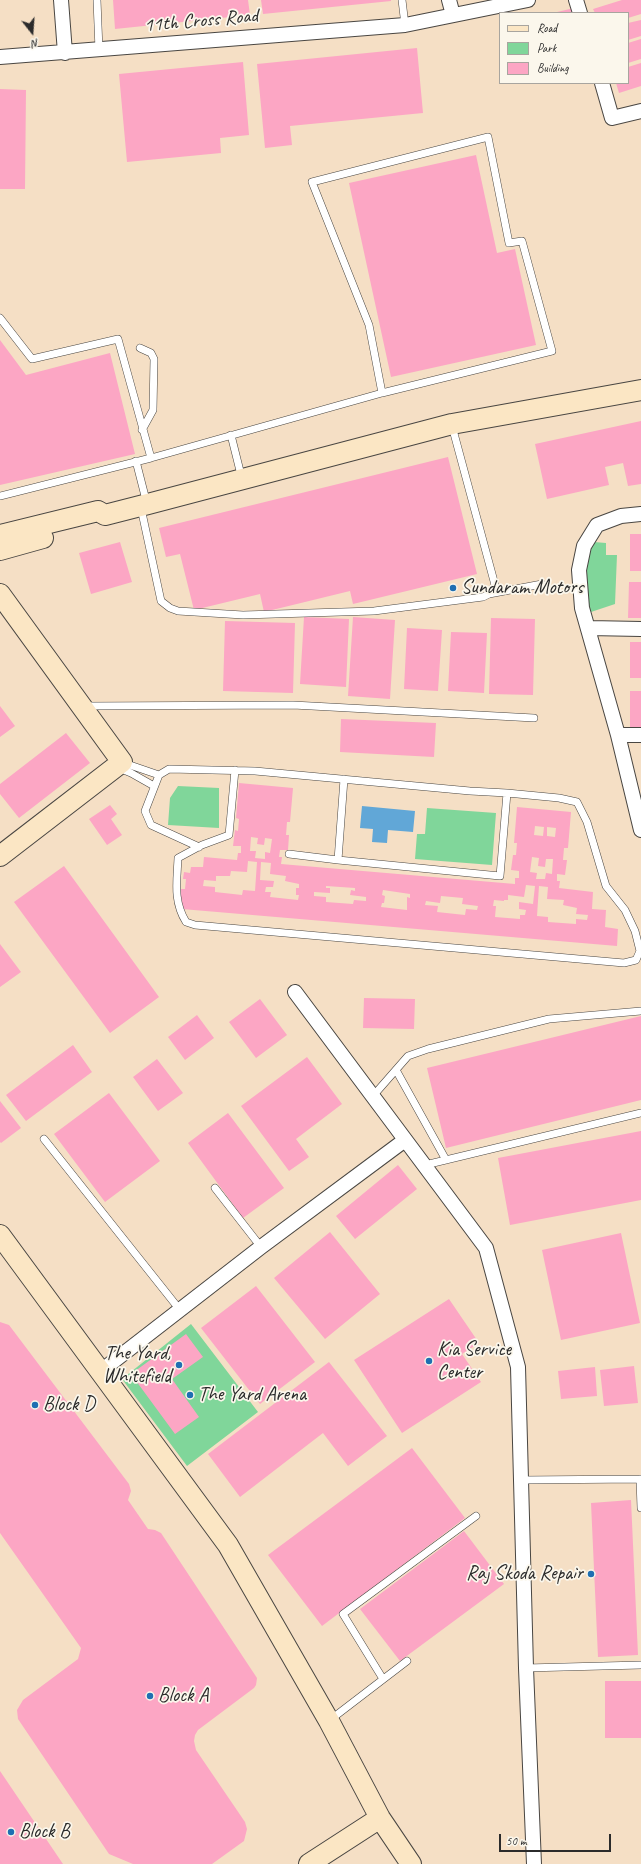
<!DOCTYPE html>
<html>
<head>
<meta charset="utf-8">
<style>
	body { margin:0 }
	#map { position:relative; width:641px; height:1864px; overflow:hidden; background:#f5dfc5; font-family:Caveat,sans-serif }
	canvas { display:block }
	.legend { position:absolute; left:499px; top:12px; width:130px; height:72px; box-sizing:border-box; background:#fbf7ec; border:1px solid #a8a59f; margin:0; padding:5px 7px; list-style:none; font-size:12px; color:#2b2b2b }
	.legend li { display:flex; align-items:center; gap:8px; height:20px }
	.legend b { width:20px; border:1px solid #a8a59f }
	.north { position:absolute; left:12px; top:12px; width:40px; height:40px; -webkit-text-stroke:3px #fbf7ec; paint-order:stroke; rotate:163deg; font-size:11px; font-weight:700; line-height:16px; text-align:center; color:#2b2b2b }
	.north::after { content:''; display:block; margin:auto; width:14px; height:18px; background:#2b2b2b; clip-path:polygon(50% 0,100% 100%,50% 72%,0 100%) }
	.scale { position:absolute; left:499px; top:1834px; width:112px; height:18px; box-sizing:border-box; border:2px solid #2b2b2b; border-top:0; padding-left:5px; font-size:12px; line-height:14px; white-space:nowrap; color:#2b2b2b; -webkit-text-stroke:3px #fbf7ec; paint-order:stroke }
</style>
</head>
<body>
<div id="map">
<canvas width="641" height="1864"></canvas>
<ul class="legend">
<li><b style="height:5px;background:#fbe6c4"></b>Road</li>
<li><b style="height:11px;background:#80d69a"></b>Park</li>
<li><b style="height:11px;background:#fca6c4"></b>Building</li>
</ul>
<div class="north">N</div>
<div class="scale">50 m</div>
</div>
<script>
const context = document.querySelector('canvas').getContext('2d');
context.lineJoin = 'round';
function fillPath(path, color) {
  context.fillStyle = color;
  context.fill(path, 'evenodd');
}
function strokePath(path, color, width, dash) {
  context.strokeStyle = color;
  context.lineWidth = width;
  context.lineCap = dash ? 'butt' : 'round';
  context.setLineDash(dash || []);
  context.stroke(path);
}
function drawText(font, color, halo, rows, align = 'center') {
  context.font = font + ' Caveat,sans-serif';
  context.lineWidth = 3.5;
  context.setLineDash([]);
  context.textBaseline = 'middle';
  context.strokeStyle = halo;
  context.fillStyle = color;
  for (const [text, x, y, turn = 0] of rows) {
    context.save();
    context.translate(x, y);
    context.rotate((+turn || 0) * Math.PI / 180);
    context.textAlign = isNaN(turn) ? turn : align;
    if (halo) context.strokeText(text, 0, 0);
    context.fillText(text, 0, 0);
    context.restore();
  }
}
const green = new Path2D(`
	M594,542L606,543V555H617L615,604L588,613L583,586L589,550Z
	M178,786L219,788V828L168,825L170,798Z
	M427,808L496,813L492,865L415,859L417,834H425Z
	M191,1324L258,1412L187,1466L122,1379Z`);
const water = new Path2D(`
	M362,806L415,811L413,832L388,830L387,843L372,842L373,829L360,828Z`);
const building = new Path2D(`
	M113,0H248L250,15L115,29Z
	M261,0H391V1L263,14Z
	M622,0H641V14L628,18V13H595L593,9Z
	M574,8L575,13H557V12Z
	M641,20V36L628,40V23Z
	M641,39V59L628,63V43Z
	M417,48L423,113L290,126L292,145L265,148L257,64Z
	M243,62L249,135L220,138L221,153L127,162L119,74Z
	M641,63V86L619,93L616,83H628V67Z
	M0,89L26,90L25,189H0Z
	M476,155L497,253L515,249L536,345L391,377L349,183Z
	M0,340L26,375L110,353L135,454L0,485Z
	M641,421V484L628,486L623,463L605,467L609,485L547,499L535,444Z
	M448,457L477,574L353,604L350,591L264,612L260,594L194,610L180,554L166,557L159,528Z
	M630,534H641V571H630Z
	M120,542L132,582L91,594L79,553Z
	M629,582H641V618H628Z
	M304,617L349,619L346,687L300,684Z
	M353,617L395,620L390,699L348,696Z
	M491,618L535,619L533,695L489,694Z
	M225,621L295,623L293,693L223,691Z
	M407,628L442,630L438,691L404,689Z
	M451,632L487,633L484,693L448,691Z
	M630,642H641V678H630Z
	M630,691H641V728H630Z
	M0,706L15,726L0,737Z
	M341,719L436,723L434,757L340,752Z
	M66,733L90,763L19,818L0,794V784Z
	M239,783L293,788L290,822H287L286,835H289L288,850H280L279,857H282L281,864L515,884V878H519V871L511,870L513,855H516L517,843H514L517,807L571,812L568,848H564L563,860H567L565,875L557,874V881H560L559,888L593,892L592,909L606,910L605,927L618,929L617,946L182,909V904L180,903L181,889H185L186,879H183L184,872L190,873L191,867H203L204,857L237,860L238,853H241V846H233L235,830L238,831L239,819L236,818ZM535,826L544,827L543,836L534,835ZM547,827L556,828L555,837L547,836ZM251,837L258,838L257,844L264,845L265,838L272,839L270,853L265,852V859L255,858L256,851H250ZM532,857L539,858L538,866L545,867L546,859H553L552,874L546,873L545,879H536L537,873L530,872ZM248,861L257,862L255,891L243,890L242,895L215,892V887L203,886L204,880L216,881V876H230L231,871L247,872ZM261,862L271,863L270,874L286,876L285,881L299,884V888H296V895H299L298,900L270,897L271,892H265L266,887H273L274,881L260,880ZM526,885L535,886L533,904L519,902V909L526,910L525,915H520V919L495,917L496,906H493L494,900L504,901V900H508V895L524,897ZM326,886L355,888V891L351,890L350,895L366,897V901L354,900L353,904L326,902V897L314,896V892L330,893V888H326ZM539,886L548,887L547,899L564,900L563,905L577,908L576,914L588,915L587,920L576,919V924L548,922V917L537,916ZM383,890L410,894V898L407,897V910L381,907L382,903H384L385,896L382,895ZM441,896L463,898L462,904L478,906L477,910L466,909L465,915L437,912L438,906L425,905L426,901L440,903Z
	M110,805L117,814L111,819L122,835L107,845L89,819Z
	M64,866L159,997L110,1033L14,902Z
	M0,944L21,972L0,987Z
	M364,998L415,999L414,1029L363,1028Z
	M260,999L287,1035L256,1058L229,1022Z
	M197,1015L214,1038L185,1060L168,1037Z
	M641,1016V1100L446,1148L427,1068Z
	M73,1045L92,1072L26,1121L6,1095Z
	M307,1057L342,1104L296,1139L309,1157L289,1171L241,1106Z
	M157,1059L183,1093L158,1111L133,1077Z
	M109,1093L160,1161L105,1202L54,1134Z
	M0,1101L21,1128L1,1143L0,1142Z
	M228,1113L284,1188L243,1218L188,1143Z
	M641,1131V1200L510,1225L498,1158Z
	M398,1165L417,1189L355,1239L336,1216Z
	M330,1232L380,1294L325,1339L274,1278Z
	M621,1233L640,1323L561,1340L542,1250Z
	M256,1286L315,1362L260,1404L201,1328Z
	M449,1299L479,1343L462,1354L481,1382L402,1433L354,1360Z
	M0,1322L9,1325L129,1484L131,1491L128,1500L148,1529L155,1530L161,1533L257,1678L256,1685L254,1688L198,1730L195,1735L194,1741L196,1750L245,1822L247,1829L244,1841L212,1864H133L109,1854L18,1719L17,1710L23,1700L78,1659L81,1648L0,1533Z
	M186,1334L203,1357L172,1379L199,1417L175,1434L131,1374Z
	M329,1362L387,1436L348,1466L323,1433L240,1497L208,1454Z
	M634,1366L638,1403L604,1406L600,1370Z
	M595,1367L597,1396L561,1399L558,1371Z
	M412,1448L465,1518L322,1626L268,1555Z
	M631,1500L638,1655L598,1657L591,1503Z
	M464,1531L504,1584L400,1661L360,1609Z
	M605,1681H641V1738H605Z
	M0,1771L63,1864H0Z`);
const lane = new Path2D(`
	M97,0L99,50
	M402,0L405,25
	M0,318L32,359L118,339L151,458L0,496
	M140,348L151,353L154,359L153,410L142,430
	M231,435L242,479
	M151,458L382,393L552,351L522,241L509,243L488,137L312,182L369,325L382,393
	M136,461L147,504
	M141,508L161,601L170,608L178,611L243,615L374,611L483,597L489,594L495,585L452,426
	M489,594L542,584
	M86,706L293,705L534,718
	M124,763L159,775
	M119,768L131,773L154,786
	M344,779L338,860L500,876L507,793
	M199,847L151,825L145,811L159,775L169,769L255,771L470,791L507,793L559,798L577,802L587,822L606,886L625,910L635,931L640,951L636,960L624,963L195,925L186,922C173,901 177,881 178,858L202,845L229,835L235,770
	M289,854L338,860
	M396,1070L446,1160
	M373,1096L408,1056L428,1049L549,1019L641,1011
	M44,1139L180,1310
	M425,1165L641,1113
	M215,1188L261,1247
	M640,1479L641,1508
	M521,1480L641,1479
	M526,1668L641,1665
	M383,1679L343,1614L476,1516
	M330,1720L407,1661`);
const street = new Path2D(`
	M61,0L65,53
	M449,0L453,15
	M576,0L580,13
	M0,57L405,25L528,0
	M602,83L612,118L641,111
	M641,514L621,516L597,525L584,546L579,570L582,608L618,735L641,830
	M589,628L641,629
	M618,735H641
	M295,992L486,1248L518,1367L526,1668L534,1864
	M101,1371L261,1247L405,1140`);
const secondary = new Path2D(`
	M0,535L98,511L105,515L148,504L452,424L641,390
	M0,550L43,538
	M0,594L122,762L0,856
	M0,1235L228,1545L329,1721L380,1818L411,1864
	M309,1864L380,1818`);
const markers = [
	[453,588,4,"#1f6fb2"],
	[429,1361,4,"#1f6fb2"],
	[179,1365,4,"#1f6fb2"],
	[190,1395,4,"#1f6fb2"],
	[35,1405,4,"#1f6fb2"],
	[591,1574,4,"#1f6fb2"],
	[150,1696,4,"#1f6fb2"],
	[11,1832,4,"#1f6fb2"]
];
const streetNames = [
	["11th Cross Road",201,21,-5]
];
const poiNames = [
	["Sundaram Motors",461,588],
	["Kia Service",437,1350],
	["Center",437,1373],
	["The Yard,",171,1354,"right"],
	["Whitefield",171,1377,"right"],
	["The Yard Arena",198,1395],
	["Block D",43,1405],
	["Raj Skoda Repair",583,1574,"right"],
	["Block A",158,1696],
	["Block B",19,1832]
];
fillPath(green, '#80d69a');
fillPath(water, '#61a7d7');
fillPath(building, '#fca6c4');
strokePath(lane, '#494642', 8);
strokePath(street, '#494642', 16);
strokePath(secondary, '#494642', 22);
strokePath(lane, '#fff', 7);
strokePath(street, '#fff', 14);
strokePath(secondary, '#fbe6c4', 20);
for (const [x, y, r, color] of markers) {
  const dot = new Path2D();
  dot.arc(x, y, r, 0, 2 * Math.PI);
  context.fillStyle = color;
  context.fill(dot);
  strokePath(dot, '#fbf7ec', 1.5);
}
drawText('20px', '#2b2b2b', '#fbf7ec', streetNames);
drawText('20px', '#2b2b2b', '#fbf7ec', poiNames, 'left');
</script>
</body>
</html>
